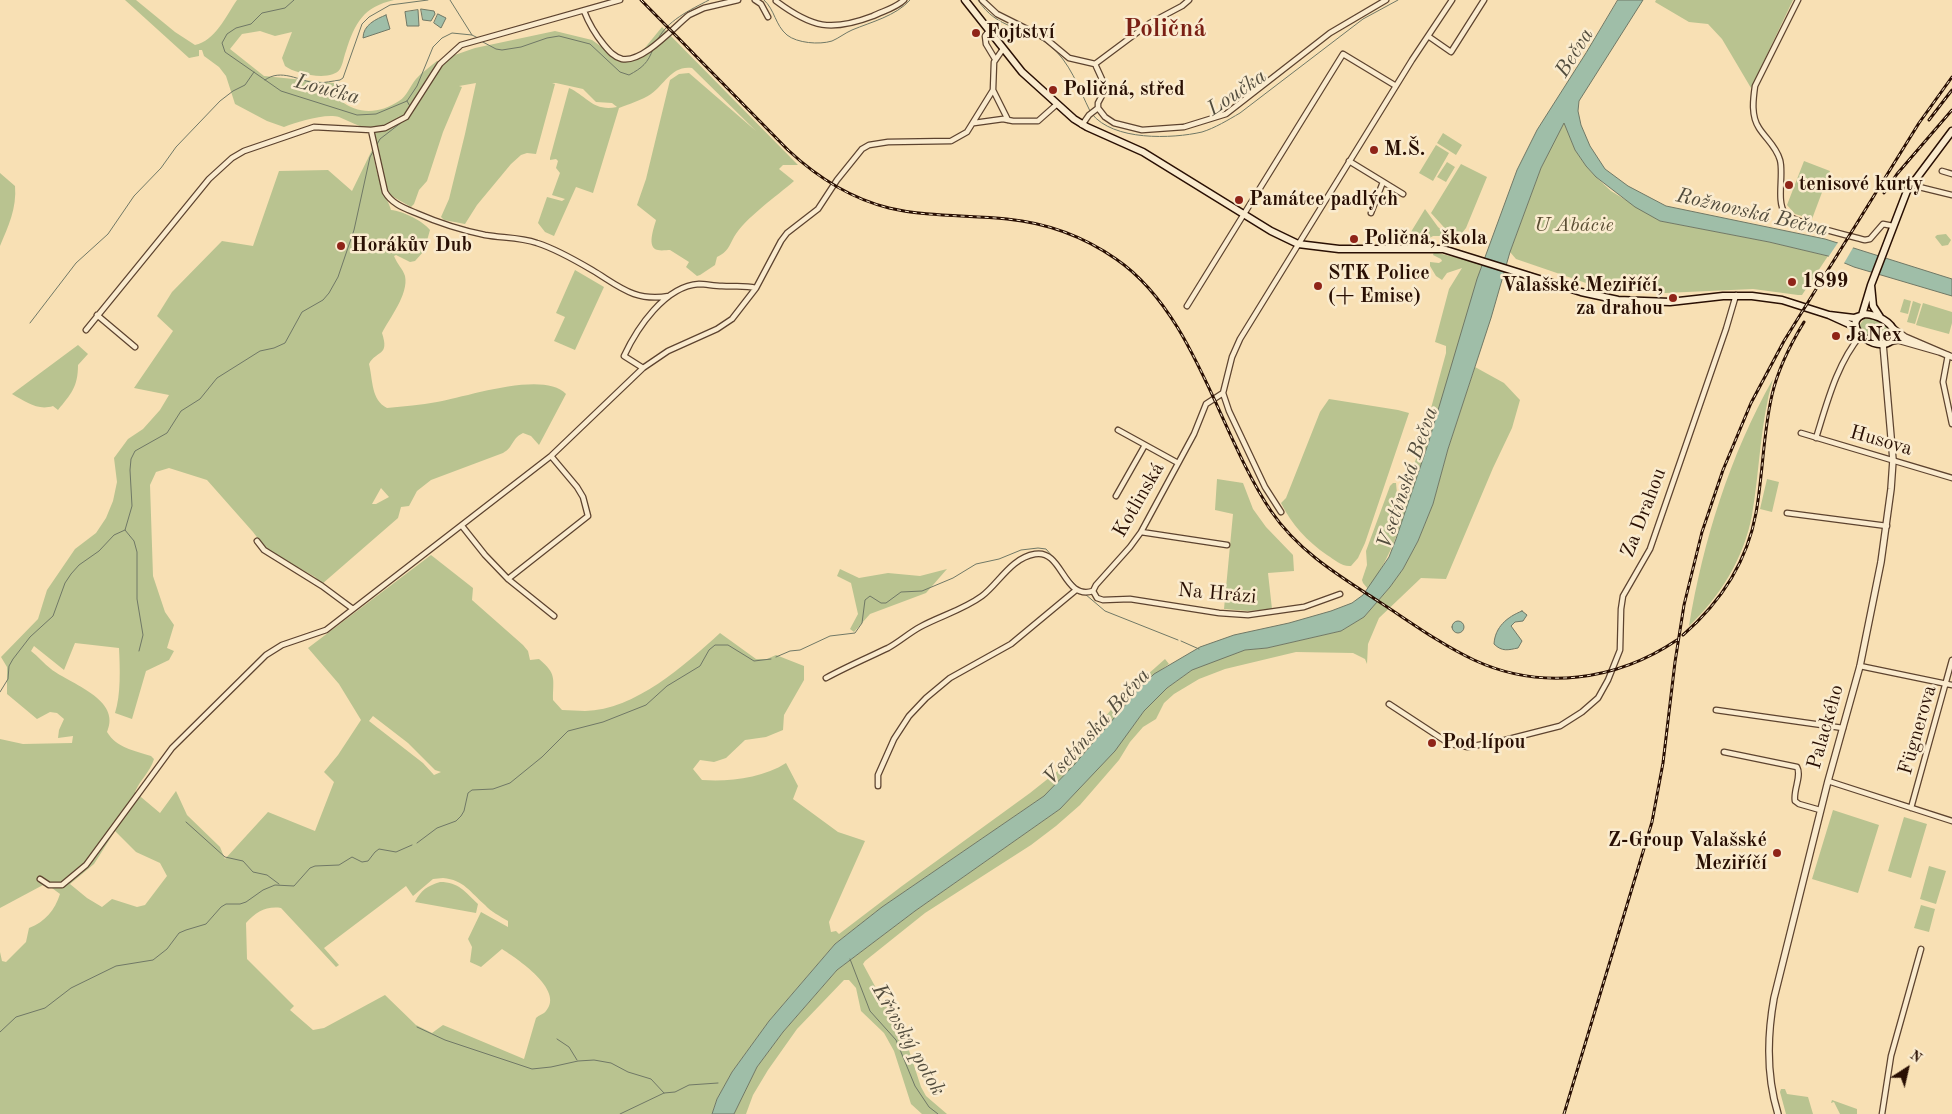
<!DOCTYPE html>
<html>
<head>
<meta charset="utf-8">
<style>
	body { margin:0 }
	#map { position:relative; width:1952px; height:1114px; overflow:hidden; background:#f8e0b4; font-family:"Old Standard TT",serif }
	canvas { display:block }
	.north { position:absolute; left:1882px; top:1044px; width:50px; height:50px; -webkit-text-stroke:4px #faebce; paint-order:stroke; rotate:35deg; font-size:14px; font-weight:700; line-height:20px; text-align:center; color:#290f03 }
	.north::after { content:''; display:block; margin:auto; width:18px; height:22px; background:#290f03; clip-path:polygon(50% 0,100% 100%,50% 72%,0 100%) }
</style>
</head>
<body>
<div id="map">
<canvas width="1952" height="1114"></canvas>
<div class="north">N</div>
</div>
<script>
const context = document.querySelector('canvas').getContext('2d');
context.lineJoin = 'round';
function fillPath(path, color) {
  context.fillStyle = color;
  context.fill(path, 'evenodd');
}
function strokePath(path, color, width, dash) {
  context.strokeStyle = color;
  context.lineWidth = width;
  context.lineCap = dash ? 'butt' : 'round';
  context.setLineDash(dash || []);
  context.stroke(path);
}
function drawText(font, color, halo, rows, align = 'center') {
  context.font = font + ' "Old Standard TT",serif';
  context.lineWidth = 5;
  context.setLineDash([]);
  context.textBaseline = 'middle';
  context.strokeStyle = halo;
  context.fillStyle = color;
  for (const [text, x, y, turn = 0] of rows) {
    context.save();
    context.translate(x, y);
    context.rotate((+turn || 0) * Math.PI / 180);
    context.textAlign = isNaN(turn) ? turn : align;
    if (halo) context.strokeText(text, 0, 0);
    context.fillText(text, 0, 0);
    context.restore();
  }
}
const green = new Path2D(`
	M125,0H136L175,32L195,45C215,41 226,16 237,0H394C363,7 355,23 346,51C344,56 343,64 340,69C332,82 295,74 285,66L282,58L292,32L275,36L260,31L242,34L230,49L264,76L343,84L340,100C358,115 379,114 399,101C407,96 410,86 416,79C422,72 430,67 437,61L442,64L449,57L475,48L555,31L592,40L617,58L639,55L662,27L798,165H783L779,169L794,181C777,196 745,218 734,237C729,246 728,252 717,257L715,265L700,275L697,276L686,267L689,262L670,250C667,250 661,251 658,250C646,248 654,228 656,220L637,205L646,179L670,80L679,74L689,73L756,131L692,68C672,65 665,84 651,94C642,100 629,104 619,108L593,193L576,187L554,236L545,232L538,223L547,197L562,201L565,199L552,195L560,173L556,168L558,161L556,159L550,160V158L569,88C587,96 593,112 617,107L612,103L596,102L583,89L556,83H552L555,84L536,154L527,153L521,155L511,164L477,205L465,224L444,220L441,217L449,199L465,134L476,83L459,86L462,87L443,132L427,181L419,190L414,204L411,207L390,195L386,187L379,153L369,129C358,126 349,121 339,117C325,113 297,122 284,127L267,121L235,104L226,76L219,67L204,56L202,50H199V56L189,58Z
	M1656,0H1793L1751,88L1722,39L1708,24L1689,22L1655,2Z
	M1564,122L1575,150L1586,166L1596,177L1611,191L1660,221L1769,242L1828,256L1802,295H1798L1753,289L1665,293L1621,291L1586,283L1516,259L1510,252L1541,168Z
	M1443,133L1462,145L1456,155L1437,143Z
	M1436,145L1449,153L1433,181L1419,173Z
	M372,150C375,164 378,178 383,191C385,198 389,202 391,210C403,211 423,221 430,230L424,251L415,261L410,262L396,255L394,256C397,264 403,269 405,276C409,294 389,319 382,333C390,357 376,350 369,364C373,380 371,400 387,408C404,406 421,405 437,402C466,397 544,370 566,394L539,445L531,436L523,433C511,439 514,447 503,453L431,480L417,491L409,506L401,507L398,518L322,584L315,577L266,549L253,532L207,480L169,468L156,472L150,485L153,576L165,612L174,625L167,648L174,651L169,660L146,671L132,719L115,713C121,695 120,668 119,648L75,643L64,670L34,646L31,651C38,656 44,664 51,669C70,684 122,699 107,732C117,748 133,750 151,756L154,759C150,772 140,780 135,792L160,813L176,791L187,815L220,847L225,859L268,812L315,831L334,782L324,772L338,755L361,720L339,684L308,648L431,555L473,588L472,600L523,645L528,651L530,660L539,659C557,674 553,678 553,700L562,710C570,710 578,711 585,711C635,710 685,665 720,633L756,659H767L776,655L804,666V680L784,715L783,730L766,737L745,740L726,758L714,762L700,760L693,769L702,780C729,782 763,778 786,763L798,786L793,799L838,832L865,841L829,922L831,932L836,931L839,934L902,886L1030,793L1064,766L1120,699L1165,659L1169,664L1146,681L1074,765L1044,796L882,907L835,944L769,1021L732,1072L717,1099L712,1114H0V952L2,961L6,962L26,942L29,928C45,922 55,910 60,894L52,888L43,885L0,908V739L23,744L72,743L73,736L58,738L59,730L64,719L57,713L50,712L37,719L7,694V667L1,657L38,619L47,590L75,549L96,533L106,518L113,501L117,482L114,458L128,439L143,429L160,410L169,395L134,388L173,331L157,316L172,292L222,241L253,246L279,171L328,170L352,191ZM381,488L389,497L376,504H372ZM373,716L408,743L435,770L441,772L434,775L423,763L369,721ZM115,831L136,852L160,863L167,876L145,905L137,907L112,899L102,907L87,898L70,884L94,864ZM443,878C464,880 470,892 485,905C491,912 500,916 508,921V927L481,912L468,939L472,947L470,962L481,967L502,949C516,958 565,990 546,1011C544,1014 539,1015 536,1018L524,1059L443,1025L432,1033L416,1025L385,995L324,1028L313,1030L290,1010L294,1006L247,959L246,923C256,912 266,906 281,908L336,967L339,965L324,948L406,886L413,896L433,879Z
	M1804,161L1830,171L1812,219L1795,214L1787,205Z
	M1447,162L1455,167L1446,182L1437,177Z
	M1461,164L1487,177L1466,228L1462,233L1451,235L1431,213Z
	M0,173L15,186C17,208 8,227 0,246Z
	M1425,209L1438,227L1448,236H1433L1425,241L1406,240Z
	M1946,234L1951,240L1948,245L1942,246L1935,237L1937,235Z
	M1434,252L1482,264C1461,335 1441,407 1417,477C1404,516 1393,555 1368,589L1363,583L1362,580L1367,565L1366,551L1390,486L1393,483H1396L1397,494H1400L1412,470L1421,445L1446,353V346L1435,342L1436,338L1449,289L1462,268L1447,273L1442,280L1436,276L1430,266V262L1439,263L1442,261L1441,259L1433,255Z
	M575,270L604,287L575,350L554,341L565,317L556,313Z
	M1904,299L1911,301L1908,314L1900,312Z
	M1913,301L1921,304L1915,324L1907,322Z
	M1923,303L1952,312V323L1949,334L1916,325Z
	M1864,319C1874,318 1886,322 1890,332C1885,347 1864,336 1859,326Z
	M78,345L88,354L78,365C78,387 71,394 58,410L53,406C38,411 26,402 12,394Z
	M1475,367L1504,383L1520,400L1512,428L1493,468L1446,579L1421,578L1379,618L1368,644L1367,664L1365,659L1353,653L1296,652L1225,669L1199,679L1174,694L1164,703L1156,719L1143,727L1130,742L1119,760L1080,805L1056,826L1031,845L925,913L865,961L863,964L884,1003L904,1035L921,1087L926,1096L947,1114H922L911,1104L894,1051L884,1033L861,1011L856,988L849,980H844L797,1029L768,1070L753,1095L746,1114H734L757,1067L783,1032L837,970L915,911L1060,809L1114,751L1144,711L1167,688L1192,670L1218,659L1245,650L1267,648L1341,631L1364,617L1390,587L1403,569L1418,541L1433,504L1448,449Z
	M1773,379C1760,423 1760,469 1752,515C1744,558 1720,597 1689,626C1703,541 1730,455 1773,379Z
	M1329,399L1398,410L1409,413L1365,543L1358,558L1351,566C1342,567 1335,560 1327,555C1307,541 1292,525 1281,503L1286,498L1320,412Z
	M1217,479L1243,483L1253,509L1266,527L1293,555L1294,571L1268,573L1272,609L1248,611L1224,609L1233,514L1215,510Z
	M1767,479L1779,482L1772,512L1760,509Z
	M840,569L859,578L888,573L920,576L947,569L926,593L870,614L854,632L850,629L858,614L851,583L837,576Z
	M1833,810L1879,825L1858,893L1812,879Z
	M1904,817L1927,824L1911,878L1888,871Z
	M1929,866L1946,871L1936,904L1920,899Z
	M440,882C459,882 465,892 478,904L476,913L415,902C421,890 427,886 440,882Z
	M1921,905L1935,909L1929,932L1914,928Z
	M1781,1089H1785L1787,1094L1808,1097L1813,1114H1786L1780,1092Z
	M1832,1100L1857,1109V1114H1840L1834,1102L1831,1103Z`);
const water = new Path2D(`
	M1618,0H1643L1579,101L1578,111L1581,125L1590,146L1605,169L1628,186L1666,206L1825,239L1952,279V296L1854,267L1828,256L1769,242L1660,221L1635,207L1596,177L1586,166L1575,150L1564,123L1541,168L1510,252L1491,318L1448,449L1433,504L1418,541L1403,569L1390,587L1364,617L1341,631L1267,648L1245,650L1192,670L1167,688L1144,711L1115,751L1060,809L915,911L837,970L783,1032L757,1067L734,1114H712L717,1099L732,1072L769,1021L835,944L882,907L1044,796L1074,765L1138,690L1154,674L1200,647L1234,635L1289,623L1331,611L1352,603L1363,595L1389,557L1396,539L1428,444L1477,279L1517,170L1537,130L1586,53Z
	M421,9L434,11L435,14L431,21L423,20Z
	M418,10L419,26H407L405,12Z
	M438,14L446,18L441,28L434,23Z
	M386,15L390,29L363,38C363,25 376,19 386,15Z
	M1522,611L1527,615L1523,621L1515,622L1511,626L1522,641L1518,648C1508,650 1502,652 1494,644C1495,627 1507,617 1522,611Z
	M1452 627a6 6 0 1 1 12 0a6 6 0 1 1-12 0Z`);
const pier = new Path2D(`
	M1839,241L1854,246L1843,265L1827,259Z`);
const stream = new Path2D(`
	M294,0L285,8L262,13L251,24L236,28L227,34L222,43L225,52L281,91L357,115L376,114L407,101L417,86L433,47L442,38L452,33L472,35L478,38
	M450,0L472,35
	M764,0C775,10 775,25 787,35C797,43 819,45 832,41C839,38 845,33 852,30C871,22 896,16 910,0
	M978,0C998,31 1024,25 1049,45C1070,61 1079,89 1090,111
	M481,41L496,49L502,50L521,47L547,38L559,36L590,44L620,72L629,75C642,68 648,63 653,49
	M657,41C666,21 690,10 709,0
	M265,80C281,68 299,81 316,83C324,83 333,81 340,80L343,78L362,24L369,17L390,5L428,0
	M407,101L411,108
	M1092,114C1113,141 1172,139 1202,132C1215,128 1228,120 1240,113L1363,19L1398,0
	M376,146L380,139L402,122
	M30,323L76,263L108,234L134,196L161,168L176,147L220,101L233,91L245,85L254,72
	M1064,572L1078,588
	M1085,594L1105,611L1178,640
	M1181,641L1199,649
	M139,651L143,635L137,599V552L134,541L125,530L132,506L130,470L131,459L135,451L167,433L181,411L200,399L217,378L260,351L274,348L285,343L302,312L323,300L329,293L338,277L354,230L370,157L374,150
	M776,657L790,651L800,650L830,636L855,633L862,623L865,600L870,596L881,603H886L901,592L922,591L953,578L976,564L999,559L1021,550L1038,548L1046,549L1059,564
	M0,692L8,679L9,666L13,659L30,637L53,616L65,583L71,574L79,565L99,551L114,535L125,530
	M186,822L225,857L243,861L253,872L267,875L279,884
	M417,843L437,828L456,821L461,816L464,811L468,793L472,790L493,789L510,783L542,757L568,731L603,722L646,705L667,686L700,666L709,650L715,645H728L754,661L771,659
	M850,959L870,1011L896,1040L915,1086L929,1107L938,1114
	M417,1027L445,1040L532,1069L551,1067L578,1061L594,1060L611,1063L628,1072L651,1079L664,1093
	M0,1032L16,1017L45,1008L71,988L116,966L153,960L167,949L179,933L186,930L206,924L221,907L226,904H240L246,902L263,890L275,885L294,886L310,868L315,866L339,865L352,857L362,862L368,861L375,852L379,849L396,852L412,845
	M557,1039L569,1047L577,1060
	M620,1114L664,1093L675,1092L689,1085L718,1083`);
const minor = new Path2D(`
	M755,0L761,4L768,17
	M982,0L997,14L1045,38L1069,58L1095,64L1106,88L1098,103V108
	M1798,0L1755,86C1753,100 1751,116 1759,128C1766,139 1776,146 1780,160C1784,174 1776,202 1785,213C1793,223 1850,236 1865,240L1870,239L1883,224L1893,226
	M776,1C812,28 831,32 873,16C883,11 896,8 904,0
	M584,11C589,24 595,34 604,45C609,51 614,57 622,59C643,63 674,27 689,15L704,8L738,0
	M989,31L985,36L986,44L995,59
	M1428,36L1451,52L1484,0
	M1095,64L1150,23L1182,6L1189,0
	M993,90L1008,120
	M974,123L1003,119L1013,121H1038L1056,105
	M1082,125L1089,115L1098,108L1105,117L1114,123L1142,130L1184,127L1226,114L1330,33L1386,0
	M371,130L385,192C392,204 404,208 416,213C439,223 460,230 485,235C502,238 520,237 537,243C556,249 575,260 592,270C619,286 634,302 669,296
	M1349,161L1403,194
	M1942,171L1952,174
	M1911,185L1952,195
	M1371,213L1383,182
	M1187,306L1343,54L1396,86
	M97,315L135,347
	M86,330L209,179L232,158L244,151L314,127L371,130L385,128L406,117L440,64L461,45L620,0
	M1948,355L1943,382L1952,424
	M643,368L624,356C637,328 665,286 699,284C706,284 714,286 722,286C734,287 744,285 756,288
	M1223,393L1229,411L1265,487L1281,512
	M1118,430L1178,463
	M1801,433L1952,478
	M1816,438C1827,403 1837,363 1861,335
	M1116,496L1145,445
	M1787,513L1887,526
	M462,526L485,555L508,579L554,616
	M1141,532L1227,545
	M257,541L264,550L322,586L353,609
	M508,579L588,516L583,497L577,487L551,456
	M1093,591L1097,598L1103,600L1130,599L1219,613L1248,615L1304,607L1340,594
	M1860,666L1952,685
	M826,678C846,667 867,658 888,648C899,642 909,633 920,627C940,616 963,610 982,596C999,583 1011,558 1035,554C1063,549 1063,601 1093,591L1096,585L1130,547L1141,532L1194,434L1206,404L1223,393L1232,357L1240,339L1412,60L1452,0
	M1389,704L1450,744L1468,747L1505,740L1560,726L1582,712L1598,698L1608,680L1620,650L1621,609L1623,596L1650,549L1726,329L1736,295
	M1716,710L1843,728
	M1724,752L1797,767C1802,776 1793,790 1795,801L1799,804L1820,810
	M1828,781L1952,821
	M878,786V775L894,739L909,716L926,698L950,678L1011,644L1076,590
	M1911,808L1952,660
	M40,879L49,885H62L86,865L172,748L266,655L282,645L326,630L551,456L643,368L668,351L717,329L732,319L756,288L781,241L787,233L818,209L837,180L862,149L869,145L888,142L951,141L967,132L993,90L994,62L1003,49
	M1882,1114L1891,1056L1921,949`);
const tertiary = new Path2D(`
	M1889,342L1898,340L1940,352L1905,337L1894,329
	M1940,352L1952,357
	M1778,1114C1766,1075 1767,1037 1774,998L1828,781L1860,666L1881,562L1891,489L1893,460L1883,344`);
const secondary = new Path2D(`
	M965,0L1022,72L1074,119L1087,127L1143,152L1271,231L1298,244L1339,249H1443L1581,292L1618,300L1670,302L1723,296H1752L1782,300L1829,315
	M1871,285L1907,191L1952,131
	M1865,314C1877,315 1891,321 1895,333C1887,363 1834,324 1865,314Z
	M1862,315L1871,285L1873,306L1880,317
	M1856,329L1851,325L1829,315L1854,318L1860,316`);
const rail = new Path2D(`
	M641,0L788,150C817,177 849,198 889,208C927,217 967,215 1007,219C1047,223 1083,236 1116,259C1195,313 1219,434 1271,511C1298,551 1338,575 1378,601C1409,621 1440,644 1474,660C1541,691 1616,681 1677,640
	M1929,120L1952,90
	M1884,193L1897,174L1952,110
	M1683,635C1721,602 1747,562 1756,513C1763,474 1763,434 1772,395C1778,369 1790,345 1804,322
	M1564,1114L1652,822L1663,763L1675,662L1684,605L1702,532L1723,470L1751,403L1784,341L1919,123L1952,77`);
const markers = [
	[976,33,5,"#8f2418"],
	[1053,90,5,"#8f2418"],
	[1374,150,5,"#8f2418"],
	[1789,185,5,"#8f2418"],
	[1239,200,5,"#8f2418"],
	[1354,239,5,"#8f2418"],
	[341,246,5,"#8f2418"],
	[1792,282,5,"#8f2418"],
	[1318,286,5,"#8f2418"],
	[1673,298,5,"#8f2418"],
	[1836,336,5,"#8f2418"],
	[1432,743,5,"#8f2418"],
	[1777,853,5,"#8f2418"]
];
const poiNames = [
	["Fojtství",986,33],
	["Poličná, střed",1063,90],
	["M.Š.",1384,150],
	["tenisové kurty",1799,185],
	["Památce padlých",1249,200],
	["Poličná, škola",1364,239],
	["Horákův Dub",351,246],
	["STK Police",1328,274],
	["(+ Emise)",1328,297],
	["1899",1802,282],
	["Valašské Meziříčí,",1663,286,"right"],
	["za drahou",1663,309,"right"],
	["JaNex",1846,336],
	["Pod lípou",1442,743],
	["Z-Group Valašské",1767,841,"right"],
	["Meziříčí",1767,864,"right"]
];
const parkNames = [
	["U Abácie",1574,226]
];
const streetNames = [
	["Husova",1881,441,16],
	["Kotlinská",1139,500,-60],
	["Za Drahou",1644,513,-69],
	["Na Hrázi",1217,594,5],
	["Palackého",1826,727,-74],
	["Fügnerova",1918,730,-74]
];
const waterNames = [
	["Bečva",1575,53,-58],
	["Loučka",327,90,15],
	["Loučka",1237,93,-34],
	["Rožnovská Bečva",1752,213,13],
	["Vsetínská Bečva",1408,478,-71],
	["Vsetínská Bečva",1097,727,-48],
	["Křivský potok",908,1040,60]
];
const districtNames = [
	["Poličná",1165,29]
];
fillPath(green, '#b9c390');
fillPath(water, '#9fbea8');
strokePath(water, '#707866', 1);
fillPath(pier, '#f8e0b4');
strokePath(stream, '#707866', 1);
strokePath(minor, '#5d432f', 7);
strokePath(tertiary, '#5d432f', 8);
strokePath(secondary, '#290f03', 9);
strokePath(minor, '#faebce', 4.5);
strokePath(tertiary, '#faebce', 5.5);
strokePath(secondary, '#faebce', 6);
strokePath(rail, '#290f03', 3);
strokePath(rail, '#faebce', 1, [4]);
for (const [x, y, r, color] of markers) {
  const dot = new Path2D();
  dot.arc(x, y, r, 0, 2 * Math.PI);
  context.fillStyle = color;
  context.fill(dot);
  strokePath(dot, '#faebce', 2);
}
drawText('bold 20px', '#290f03', '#faebce', poiNames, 'left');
drawText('italic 20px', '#5b4e34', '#faebce', parkNames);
drawText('20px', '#290f03', '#faebce', streetNames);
drawText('italic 21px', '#524c3d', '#faebce', waterNames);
drawText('bold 25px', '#7a1f14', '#faebce', districtNames);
</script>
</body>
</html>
